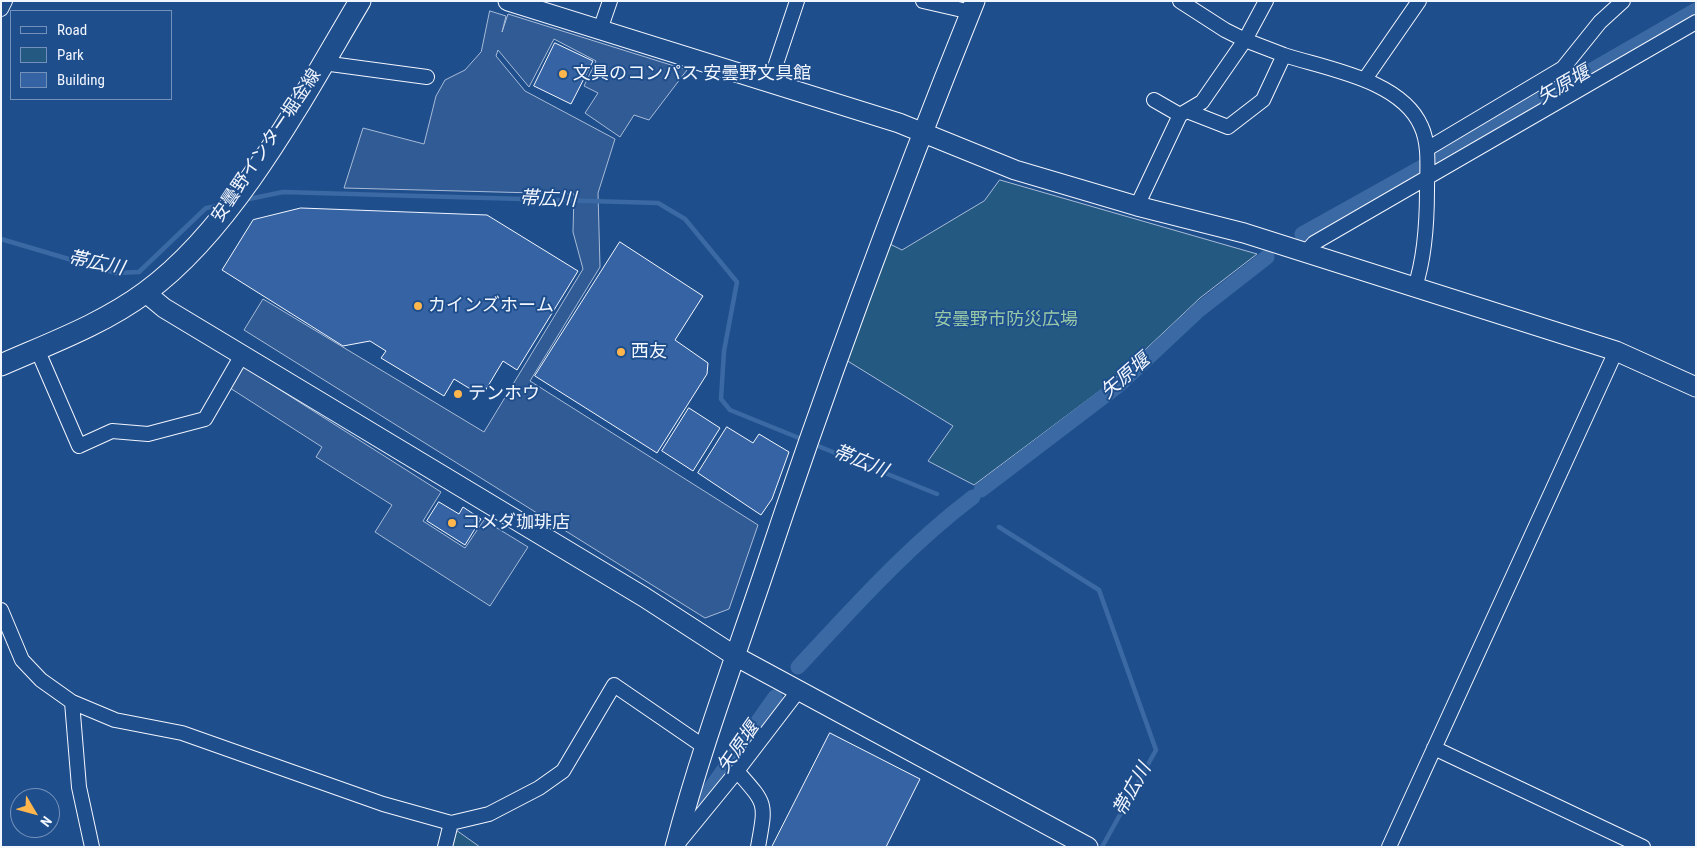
<!DOCTYPE html>
<html>
<head>
<meta charset="utf-8">
<style>
	body { margin:0 }
	#map { position:relative; width:1697px; height:848px; overflow:hidden; background:#1f4e8c; font-family:"Roboto Condensed",sans-serif }
	canvas { display:block }
	.frame { position:absolute; inset:0; border:2px solid #f2f6ff; pointer-events:none }
	.legend { position:absolute; left:10px; top:10px; width:162px; height:90px; box-sizing:border-box; background:#1f4e8c; border:1px solid #7391ba; margin:0; padding:6px 9px; list-style:none; font-size:15px; color:#f2f6ff }
	.legend li { display:flex; align-items:center; gap:10px; height:25px }
	.legend b { width:25px; border:1px solid #7391ba }
	.north { position:absolute; left:10px; top:788px; width:50px; height:50px; box-sizing:border-box; background:#1f4e8c; border:1px solid #7391ba; border-radius:50%; rotate:127deg; font-size:14px; font-weight:700; line-height:20px; text-align:center; color:#f2f6ff }
	.north::after { content:''; display:block; margin:auto; width:18px; height:22px; background:#ffb74d; clip-path:polygon(50% 0,100% 100%,50% 72%,0 100%) }
</style>
</head>
<body>
<div id="map">
<canvas width="1697" height="848"></canvas>
<div class="frame"></div>
<ul class="legend">
<li><b style="height:6px;background:#1f4e8c"></b>Road</li>
<li><b style="height:14px;background:#245a82"></b>Park</li>
<li><b style="height:14px;background:#3563a3"></b>Building</li>
</ul>
<div class="north">N</div>
</div>
<script>
const context = document.querySelector('canvas').getContext('2d');
context.lineJoin = 'round';
function fillPath(path, color) {
  context.fillStyle = color;
  context.fill(path, 'evenodd');
}
function strokePath(path, color, width, dash) {
  context.strokeStyle = color;
  context.lineWidth = width;
  context.lineCap = dash ? 'butt' : 'round';
  context.setLineDash(dash || []);
  context.stroke(path);
}
function drawText(font, color, halo, rows, align = 'center') {
  context.font = font + ' "Roboto Condensed","Noto Sans JP",sans-serif';
  context.lineWidth = 4;
  context.setLineDash([]);
  context.textBaseline = 'middle';
  context.strokeStyle = halo;
  context.fillStyle = color;
  for (const [text, x, y, turn = 0] of rows) {
    context.save();
    context.translate(x, y);
    context.rotate((+turn || 0) * Math.PI / 180);
    context.textAlign = isNaN(turn) ? turn : align;
    if (halo) context.strokeText(text, 0, 0);
    context.fillText(text, 0, 0);
    context.restore();
  }
}
const green = new Path2D(`
	M1000,180L1257,254L1200,298L1109,384L974,485L928,461L953,426L846,360L888,243L902,250L984,201Z
	M456,830L480,847H451Z`);
const parking = new Path2D(`
	M490,11L506,16L502,32L508,14L687,70L649,120L634,115L620,137L585,113L598,93L584,86L596,61L554,39L529,87L498,50L496,56L525,91L615,139L598,193L600,267L530,381L758,525L729,609L705,618L244,330L263,299L484,432L583,269L573,232L574,194L344,188L363,128L424,144L436,96L445,80L465,70L481,52Z
	M244,367L441,492L423,521L465,548L484,520L528,547L490,606L375,532L392,505L316,457L322,447L230,388Z`);
const stream = new Path2D(`
	M244,200L283,192L658,203L685,219L737,282L724,351L721,399L730,410L804,440
	M1,239L116,273L139,272L206,208L222,205
	M813,444L937,494
	M999,527L1099,590L1156,750L1102,847`);
const canal = new Path2D(`
	M1432,162L1696,10
	M1302,234L1422,167
	M981,490L1119,385L1199,310L1267,257
	M798,667C854,607 907,547 973,497
	M703,799L775,697`);
const building = new Path2D(`
	M555,43L593,61L571,104L534,86Z
	M301,208L487,215L578,271L517,370L503,361L485,391L477,393L454,379L444,396L381,358L386,351L370,341L343,346L222,270L253,220Z
	M620,242L703,296L675,340L708,363L707,374L657,453L535,376Z
	M689,408L720,428L693,471L662,451Z
	M727,427L753,443L759,434L789,452L772,499L761,515L698,473Z
	M439,502L459,514L463,507L481,519L465,545L427,521Z
	M830,733L920,779L886,847H772Z`);
const street = new Path2D(`
	M923,1L971,12
	M1180,1L1225,30L1245,40C1258,45 1271,50 1284,55C1327,69 1401,80 1421,126C1430,145 1427,170 1427,190C1427,222 1425,257 1415,287
	M1,9L5,1
	M600,30L610,1
	M323,63L427,77
	M1365,79L1419,1
	M770,82L797,1
	M1154,100L1180,115
	M1187,111L1228,127L1263,100L1284,55
	M1427,149L1563,68L1600,22L1623,1
	M1137,206L1180,115L1202,102L1245,40L1266,1
	M1306,252L1314,243L1696,22
	M37,349L79,446L112,431L148,434L205,419L242,355
	M1,610L22,660L41,680L72,702L115,720L182,733L383,804L451,823L489,814L539,788L563,771L614,685L703,746
	M72,702L79,787L92,847
	M1434,748L1643,847
	M679,842L737,771
	M445,847L451,823
	M758,847C766,802 767,805 737,771L799,690
	M1389,847L1616,351`);
const secondary = new Path2D(`
	M508,1L899,123L1015,170L1137,206L1244,233L1616,351L1696,387
	M146,293L164,308L644,597L735,656L1088,847
	M675,847C699,756 731,669 761,581C826,385 898,192 975,1`);
const primary = new Path2D(`
	M1,365C51,343 103,324 146,292C235,227 304,95 360,1`);
const markers = [
	[563,74,5,"#ffb74d"],
	[418,306,5,"#ffb74d"],
	[621,352,5,"#ffb74d"],
	[458,394,5,"#ffb74d"],
	[452,523,5,"#ffb74d"]
];
const poiNames = [
	["文具のコンパス 安曇野文具館",573,74],
	["カインズホーム",428,306],
	["西友",631,352],
	["テンホウ",468,394],
	["コメダ珈琲店",462,523]
];
const streetNames = [
	["安曇野インター堀金線",267,146,-56]
];
const parkNames = [
	["安曇野市防災広場",1006,320]
];
const waterNames = [
	["矢原堰",1564,86,-30],
	["帯広川",548,200,2],
	["帯広川",96,264,12],
	["矢原堰",1126,377,-41],
	["帯広川",860,462,22],
	["矢原堰",739,748,-55],
	["帯広川",1133,790,-61]
];
fillPath(green, '#245a82');
strokePath(green, '#a8bbd7', 1);
fillPath(parking, '#305b95');
strokePath(parking, '#a8bbd7', 1);
strokePath(stream, '#3b69a3', 4.5);
strokePath(canal, '#3b69a3', 15);
fillPath(building, '#3563a3');
strokePath(building, '#f2f6ff', 1);
strokePath(street, '#f2f6ff', 16);
strokePath(secondary, '#f2f6ff', 21);
strokePath(primary, '#f2f6ff', 23);
strokePath(street, '#1f4e8c', 14);
strokePath(secondary, '#1f4e8c', 19);
strokePath(primary, '#1f4e8c', 21);
for (const [x, y, r, color] of markers) {
  const dot = new Path2D();
  dot.arc(x, y, r, 0, 2 * Math.PI);
  context.fillStyle = color;
  context.fill(dot);
  strokePath(dot, '#1f4e8c', 2);
}
drawText('18px', '#f2f6ff', '#1f4e8c', poiNames, 'left');
drawText('18px', '#f2f6ff', '#1f4e8c', streetNames);
drawText('18px', '#97c8a6', '#1f4e8c', parkNames);
drawText('italic 19px', '#f2f6ff', '#1f4e8c', waterNames);
</script>
</body>
</html>
